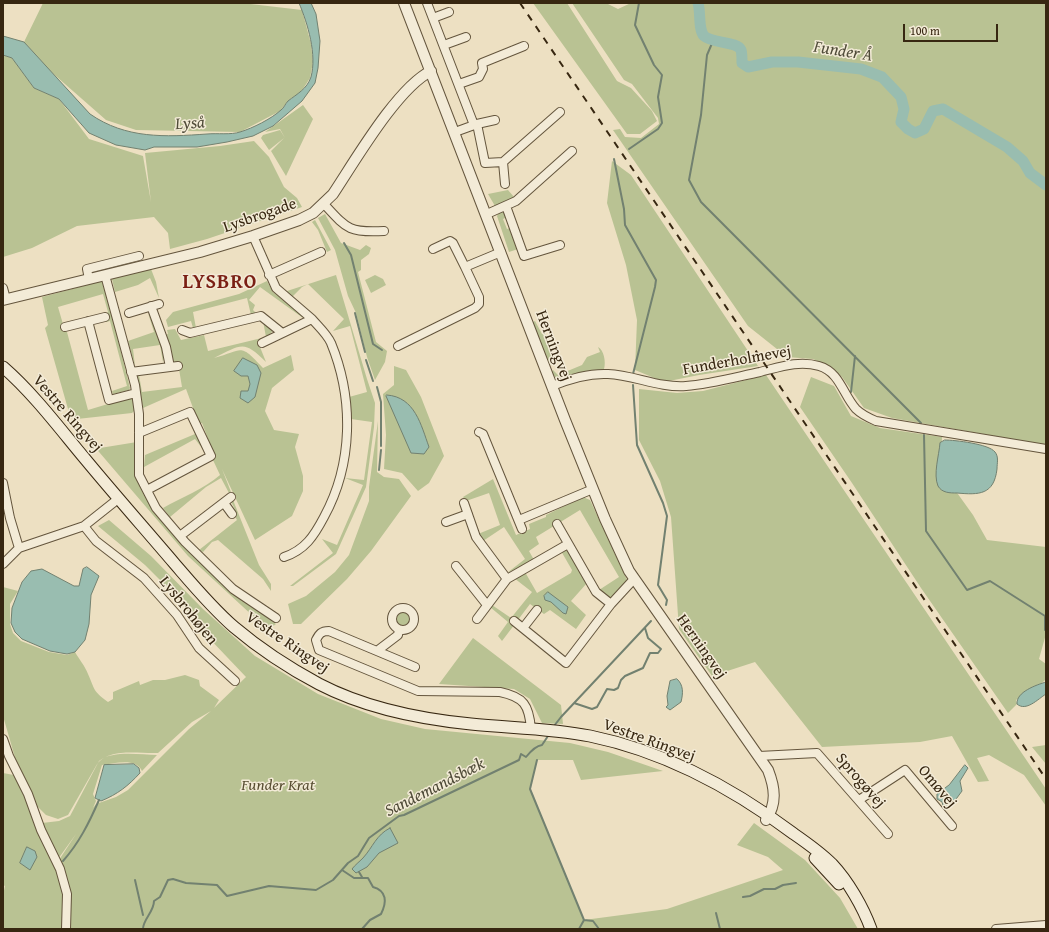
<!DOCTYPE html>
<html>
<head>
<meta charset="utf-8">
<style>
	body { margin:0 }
	#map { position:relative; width:1049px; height:932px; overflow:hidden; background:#ede0c2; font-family:"Gentium Book Plus",serif }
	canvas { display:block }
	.frame { position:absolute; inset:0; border:4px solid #372711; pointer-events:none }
	.scale { position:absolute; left:903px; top:24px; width:95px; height:18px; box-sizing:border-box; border:2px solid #372711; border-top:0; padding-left:5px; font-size:12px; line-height:14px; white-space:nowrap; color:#372711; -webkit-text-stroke:3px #f3ebd7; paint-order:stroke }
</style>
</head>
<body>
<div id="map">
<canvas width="1049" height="932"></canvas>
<div class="frame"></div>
<div class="scale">100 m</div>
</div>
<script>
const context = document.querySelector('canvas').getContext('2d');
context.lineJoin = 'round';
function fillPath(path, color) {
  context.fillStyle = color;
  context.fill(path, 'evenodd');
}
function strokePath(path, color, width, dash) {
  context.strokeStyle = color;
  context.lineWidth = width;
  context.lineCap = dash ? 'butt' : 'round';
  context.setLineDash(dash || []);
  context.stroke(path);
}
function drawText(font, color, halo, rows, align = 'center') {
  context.font = font + ' "Gentium Book Plus",serif';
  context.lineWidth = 3;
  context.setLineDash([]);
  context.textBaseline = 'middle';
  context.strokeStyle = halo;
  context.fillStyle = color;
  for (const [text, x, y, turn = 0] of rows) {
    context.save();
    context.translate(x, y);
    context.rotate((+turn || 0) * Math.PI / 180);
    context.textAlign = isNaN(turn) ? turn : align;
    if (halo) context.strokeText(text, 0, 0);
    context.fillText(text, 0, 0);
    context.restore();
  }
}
const green = new Path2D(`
	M43,3H242L302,10L311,44L313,62L310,78L301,92L288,101L280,111L240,132L136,130L106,120L49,70L24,42Z
	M533,3H567L617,81L631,88L652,111L657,121L640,134H627Z
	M572,3H606L618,9L631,3H1046V445L892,418L864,408L842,377L830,367L813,359L787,357L748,326L613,130L620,129L625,137L641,138L659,124L658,118L632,84L624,80Z
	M3,55L12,58L34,88L59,99L89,139L143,156L151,202L145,153L220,146L254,141L269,157L284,187L297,198L302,207L207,239L170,249L168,233L154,217L77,226L32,248L3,257Z
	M303,105L313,119L286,176L271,151L284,138L269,150L261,138L263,135L280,130L285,138L280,129L265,132Z
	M612,161L631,175L758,366L699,375L664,382L635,370L637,320L626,265L607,203Z
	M508,190L514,197L495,206L488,194Z
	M500,211L506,214L507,217L503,219L507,229L510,228L518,249L509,252L497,216Z
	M325,214L341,243L360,250L366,245L371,248L369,254L361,260V270L358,272L376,342L387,351L385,362L375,380L367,357L356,313L348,296L335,250L318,218Z
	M315,220L331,250L327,252L318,230L312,222Z
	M151,269L156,282L159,298L150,278L138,285L115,292L112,279Z
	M336,275L367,379L375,403L374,427L366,487L336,554L293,586H290L333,553L322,539L337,545L363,485L345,478L364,480L372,422L351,419L349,397L367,392L350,326L333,331L344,319L308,284L302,287L292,297L284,292Z
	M375,275L383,279L386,285L371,293L365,280Z
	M102,281L104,283L130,388L129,390L113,394L112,391L127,386L110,321L106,322L105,314L108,312L103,294L58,307L65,331L67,332L88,410L131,397L134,400L135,410L132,413L77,419L70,416L45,328L48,325L42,297Z
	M267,281L273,292L300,313L303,318L260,287L249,300L255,305L253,310L257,314L251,315L247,298L193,312L196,328H193L191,321L168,327L166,320L173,312L239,294Z
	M148,313C154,326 168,348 163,362L160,345L133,349L135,366L128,341L154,332Z
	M263,321L273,330L269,336L258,342L266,362C244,340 242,344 214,358C244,350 239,342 263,368L291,355L294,370L272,388L265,411L274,430L299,434L295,447L303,476V491L292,516L255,540L222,469L231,492L229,493L221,478L206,487L170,517L163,508C182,497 204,489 220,475L213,460L215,459L209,445L210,444L202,423L199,424L186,389L143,408L137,377L139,375L142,392L182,387L178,363L173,362L164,335L168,334L167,330L175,329L181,340L204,335L208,351L266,337Z
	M535,321L542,334L545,333L555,363H548L533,322Z
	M598,347C604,350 606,362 604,369L600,371L560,379L555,377L552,372L553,370L558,375L582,365L587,357L600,352Z
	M394,366L406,370L421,397L444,456L429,483L418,491L402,473L384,469L386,435L383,394L394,385Z
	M766,375L1046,789V806L1024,775L989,755L977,758L989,781L978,782L952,736L920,742L822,747L755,662L712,676L679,629L671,517L660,481L639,440V389L677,393L703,391Z
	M811,377L834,386L851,416L880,428L942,437L940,487L955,490L973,515L987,540L1046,547V634L1039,659L1046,664V679L1042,683L1016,700L1017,704L1008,713L921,588L852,483L800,407Z
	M188,417L205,452L195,439L144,467L145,455L195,434Z
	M378,421L377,472L384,477L399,479L411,496L371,551L347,579L301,624H293L288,604L306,596L335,572L349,555L369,501V487Z
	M78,424L100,448L137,442L136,475L155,510L232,591L276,624L268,630L188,556L76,425Z
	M493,479L516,535L530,529L529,524L546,517V515L583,497L590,500L627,580L613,598L609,597L599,590L619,577L580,510L536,537L539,544L529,551L534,560L507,573L525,559L504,527L483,541L478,534L500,525L489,493L466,501L463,497Z
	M233,500L259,565L271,584V591L263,579L218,540L212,542L203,552L199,550L237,520L234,515L236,512L231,501Z
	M109,520L151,556L203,609L255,656L318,694L381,719L425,729L570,743L608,752L663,771L581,780L573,760H537L530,789L584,920L667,909L783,870L768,857L737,845L754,823L805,860L840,898L858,929H3V895L5,886L3,885V773L19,776L59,860L76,834L58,859L42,823L59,821L70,816L99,761C113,750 140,755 157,755L142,771C135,757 115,764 102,765L93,794L96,801L93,808L96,804L116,797L128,790L189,729L211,711L192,722L158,753C139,754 107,747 96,766L68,815L58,819L46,815L35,804L16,761L3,716V587L18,591L10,604V624L13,633L21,641L49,652L67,655L75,652C79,659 85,666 88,674C95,690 93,691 108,702L113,699V692L139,681L140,685L153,680H165L185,675L199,680L200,686L219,700L214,708L246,677L207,636L176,596L145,565L98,526Z
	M564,550L569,551L587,583L571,601L586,615L576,629L550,610L544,614L530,604L502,641L498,636L508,622L490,607L492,605L511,618L532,592L514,578L525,572L537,593L571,573L572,570L561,551Z
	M396 619a8 8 0 1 1 16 0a8 8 0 1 1-16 0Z
	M473,638L561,705L563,724L542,723L530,699L514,689L439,684Z
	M1046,745V764L1032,747Z`);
const water = new Path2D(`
	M299,3H311L316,14L320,41L318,68L315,83L302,101L273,126L253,136L227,142L197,147H154L145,150L116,145L89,133L59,99L34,88L12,58L3,55V36L24,42L90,114C126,139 165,137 207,134C217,133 231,135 240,132C253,128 271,119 281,110C284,108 285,104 288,101C297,94 307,89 311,77C317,55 308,24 299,3Z
	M243,358L257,365L261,373L255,397L248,403L240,398L241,391H248L250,384L248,376H241L234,371Z
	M387,395C415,397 421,425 429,447L424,454L411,453L386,396Z
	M945,440C955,440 989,444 995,452C999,457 997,463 997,469C994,495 979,495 957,493C950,493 942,493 938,486C933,474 939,456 940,443Z
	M87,567L99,576L91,595L89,624L85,640L75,652L67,654L50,651L22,639L15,632L11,623L12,608L22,582L31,571L42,569L74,586H79L83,569Z
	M548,592L568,607L566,614L563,613L551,602L545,600L544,596Z
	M677,679C684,685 683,694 681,702L670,710L666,707L668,705L667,696L670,681Z
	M1046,682V694C1038,699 1026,712 1017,704C1016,692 1036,685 1046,682Z
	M134,764L139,768L140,773C128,786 118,794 101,801L95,798L104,765Z
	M965,765L968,768L960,781L962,791L951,806L944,809L942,802L937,799V794L949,785Z
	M390,828L398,843L379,853L367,867L356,873L352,869C355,865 359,862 363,858C373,847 376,835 390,828Z
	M27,847L35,851L37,857L30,870L20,863Z`);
const stream = new Path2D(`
	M713,41L707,55L701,115L689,180L701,202L921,423
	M629,149L658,129L662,123L658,97L662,75L654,65L635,25L639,3
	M614,159L624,209L625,225L656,280L655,287L633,374
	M344,243L351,255L373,344L382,350
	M355,313L365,352
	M366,360L373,381
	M633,385L637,445L663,503L667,516L658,585L667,600L666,605
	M377,387L381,402V446
	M851,392L855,356
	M924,435L926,531L967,590L990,581L1045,616V630
	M379,470L381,450
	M574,703L592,709L597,707L607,689L614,690L618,688L621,680L625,676L643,668L650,653H658L661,649L648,638L645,628
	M554,726L561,717L651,621
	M537,760L530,789L584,920L579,929
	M63,861C79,843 89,823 99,800
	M342,870L354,878H368L373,887C387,891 387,902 381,914L370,920L362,929
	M359,872L362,877
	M135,880L143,915
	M743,897L750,896L764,889H775L783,885L796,883
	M716,913L720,929
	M584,920L593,921L599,929
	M143,929C143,919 154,912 154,901L160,897L168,880L173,879L186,883L217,885L227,896L269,886L316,890L333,880L348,863L358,856L369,838L399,816L404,815L519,760L521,754L526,757C530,752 535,746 542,745L548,736`);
const river = new Path2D(`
	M698,3C701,13 698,29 704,36C713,44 737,41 741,50C742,53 742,59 742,63L748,67L772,62H798L861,69L882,77L901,97L904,109L901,122L908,129L915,133L924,129L933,111L943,109L1007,147L1023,161L1030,173L1046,185`);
const minor = new Path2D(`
	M427,3L474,125
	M433,18L449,12
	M444,45L466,37
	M459,84L479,77L483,69L482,63L524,46
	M477,124L495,120
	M455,132L477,124L485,163L503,162L560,112
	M503,162L505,184
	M324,204C347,229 349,233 384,231
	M506,206L524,256L560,245
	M487,214L516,201L572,151
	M253,236L276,288L312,319L262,343
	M433,249L450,241L453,243L465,267L501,252
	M105,275L135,385L139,414V475L156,508L185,542L233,589L276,618
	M269,275L321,252
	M89,279L87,269L139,256
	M3,288L6,299
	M151,306L166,347L170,367
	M129,313L159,304
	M88,321L109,400L136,393
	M65,327L105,317
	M182,330L190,333L261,316L281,332
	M398,346L475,308L479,304V297L465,267
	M131,372L178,366
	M552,386C569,379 590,373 608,374C634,375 659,388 686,386C710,384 736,377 760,372C780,367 799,360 819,366C840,372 843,395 856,409C862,415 869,418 876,421L1046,449
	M479,432L483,434L522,529
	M139,433L190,412L211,456L147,490
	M3,483L10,518L19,548
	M224,503L232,514
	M464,503L476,537L507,579
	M519,520L593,489
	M446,522L468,514
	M557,524L596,592L611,604
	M84,526L96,541L144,578L177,615L199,648L235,681
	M180,536L231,497
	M284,557C305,550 314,536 324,517C353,464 354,399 331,343C327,334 318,326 312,319
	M3,564L19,548L84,526L118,499
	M456,566L487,605
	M392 619a11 11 0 1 1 22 0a11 11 0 1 1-22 0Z
	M477,619L507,579L568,544
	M514,621L566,663L611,604L634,579
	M523,628L537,610
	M377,651L398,635L399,630
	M415,667L329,631C321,631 319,634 316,640L319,650L418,691L500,692C524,697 529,705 531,729
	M3,739L9,756L28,794L41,830L60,869L67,894L66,929
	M759,756L817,753L888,834
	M859,800L905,770L952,826
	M996,929L1046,925`);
const tertiary = new Path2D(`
	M404,3L565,420L605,519L629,571L768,770C775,788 777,803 766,820
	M3,300L200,252L253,236L299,220L313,213L333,194C355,161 397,88 431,71`);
const secondary = new Path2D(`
	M3,367C34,394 60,429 86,460C115,495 145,529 174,563C193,585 212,608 234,627C260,649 289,668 319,684C365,708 420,719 471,724C510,728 551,728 590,736C663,751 734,789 794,834C807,843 821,853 832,864C848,881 863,907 871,929
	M815,858L839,884`);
const rail = new Path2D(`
	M520,3L1046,779`);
const streetNames = [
	["Lysbrogade",260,216,-19],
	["Herningvej",553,346,69],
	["Funderholmevej",737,361,-10],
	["Vestre Ringvej",67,414,49],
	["Lysbrohøjen",188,611,51],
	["Vestre Ringvej",287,643,34],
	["Herningvej",701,647,55],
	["Vestre Ringvej",649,741,20],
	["Sprogøvej",860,781,49],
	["Omøvej",937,787,50]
];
const parkNames = [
	["Funder Krat",278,786]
];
const waterNames = [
	["Funder Å",843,52,9],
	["Lyså",190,124,-4],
	["Sandemandsbæk",435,788,-27]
];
const districtNames = [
	["LYSBRO",220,283]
];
fillPath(green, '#b9c293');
fillPath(water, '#99bdb0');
strokePath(water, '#728170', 1);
strokePath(stream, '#728170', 2);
strokePath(river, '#99bdb0', 11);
strokePath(minor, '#64553d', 10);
strokePath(tertiary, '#64553d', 12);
strokePath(secondary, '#372711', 13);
strokePath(minor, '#f3ebd7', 8);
strokePath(tertiary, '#f3ebd7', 10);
strokePath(secondary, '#f3ebd7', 11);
strokePath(rail, '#372711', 2, [7, 7]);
drawText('16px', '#372711', '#f3ebd7', streetNames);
drawText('italic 16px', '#584e32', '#f3ebd7', parkNames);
drawText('italic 17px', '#504c39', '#f3ebd7', waterNames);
context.letterSpacing = '1px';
drawText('bold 20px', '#7a1f14', '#f3ebd7', districtNames);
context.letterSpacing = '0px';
</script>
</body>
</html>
